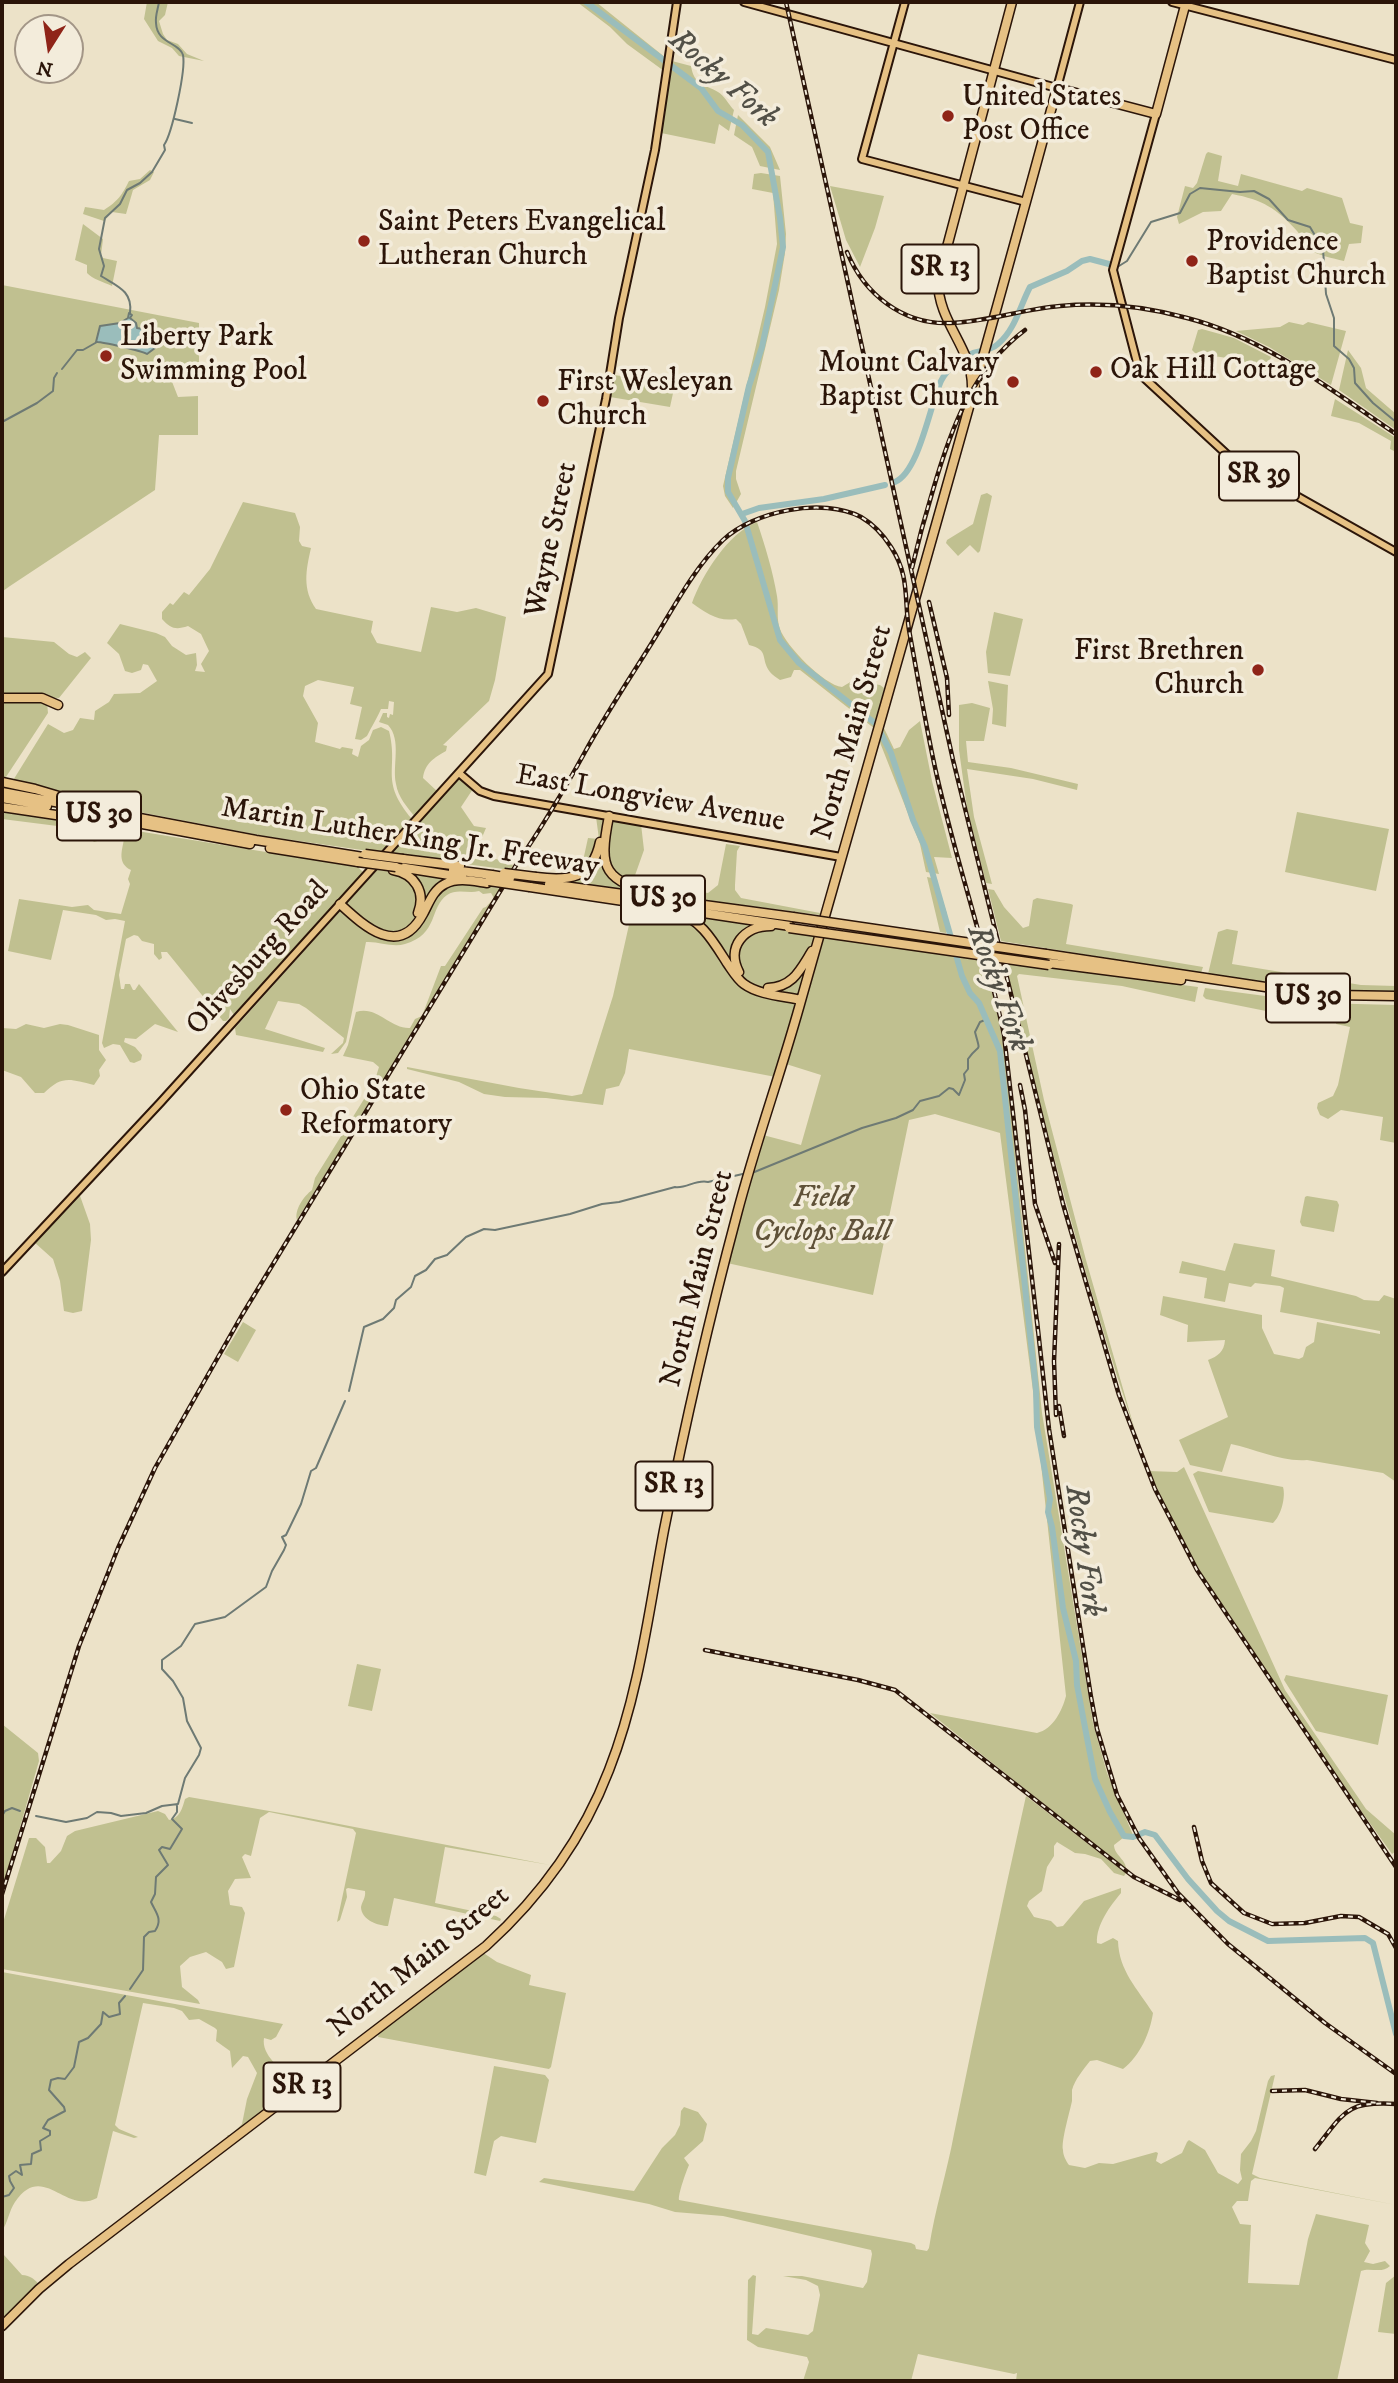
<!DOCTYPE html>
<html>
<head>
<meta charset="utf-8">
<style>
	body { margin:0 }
	#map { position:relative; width:1398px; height:2383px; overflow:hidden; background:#ece2c8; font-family:"IM FELL DW Pica",serif }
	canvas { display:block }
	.frame { position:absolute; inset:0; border:4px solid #2b1509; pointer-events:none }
	.north { position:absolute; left:14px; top:14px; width:70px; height:70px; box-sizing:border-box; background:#f3ecdb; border:2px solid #a39687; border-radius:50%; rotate:192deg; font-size:19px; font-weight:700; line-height:28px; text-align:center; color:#2b1509 }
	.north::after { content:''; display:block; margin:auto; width:24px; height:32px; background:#8f2418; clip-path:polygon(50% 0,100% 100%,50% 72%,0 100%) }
</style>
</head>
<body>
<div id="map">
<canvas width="1398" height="2383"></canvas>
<div class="frame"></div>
<div class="north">N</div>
</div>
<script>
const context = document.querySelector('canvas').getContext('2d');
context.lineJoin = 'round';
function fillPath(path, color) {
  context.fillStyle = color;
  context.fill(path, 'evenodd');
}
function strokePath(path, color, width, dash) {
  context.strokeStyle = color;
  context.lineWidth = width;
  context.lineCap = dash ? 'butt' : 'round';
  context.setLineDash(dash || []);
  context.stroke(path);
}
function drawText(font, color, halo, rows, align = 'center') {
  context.font = font + ' "IM FELL DW Pica",serif';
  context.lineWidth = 7;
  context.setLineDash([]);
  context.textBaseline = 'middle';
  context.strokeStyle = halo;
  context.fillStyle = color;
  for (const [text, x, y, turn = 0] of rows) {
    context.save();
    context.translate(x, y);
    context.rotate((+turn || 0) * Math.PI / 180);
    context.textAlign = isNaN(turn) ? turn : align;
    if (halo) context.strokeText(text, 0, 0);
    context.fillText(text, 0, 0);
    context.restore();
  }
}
const green = new Path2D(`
	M147,2H168L165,15L159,21L163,34L167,40L178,44L187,54L204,61L179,56L172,48L158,41L144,19Z
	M577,2H596L666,58L664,71L627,44L610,27Z
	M672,61L691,66C694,85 704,84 718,92C724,95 729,105 734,110L729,131L719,124L715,144L661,133Z
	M738,115L770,147L780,170L760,166L752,147L734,135Z
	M1208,152L1222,156L1218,181L1238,186L1241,174L1302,191L1307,188L1342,198L1350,223L1363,226L1361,243L1349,244L1344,261C1332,258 1319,256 1309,249C1303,244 1302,237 1297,231C1276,208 1263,200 1232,194L1221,211L1203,212L1179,224L1177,217L1185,186L1193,188L1197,183L1206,154Z
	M150,170L154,172L150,180L133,190L126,214L112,212L104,221L83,214L85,207L104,210C118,201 122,195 129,181L140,179Z
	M761,173L780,176L786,234L785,253L779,290L736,471V479L741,494L733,508L725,496L723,486L765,307L777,244L773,193L752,189L754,174Z
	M830,186L884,196L875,228L860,267L846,240Z
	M83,224L103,239L101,255L103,258L117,261L112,286C104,282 92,279 87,273V265L75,260Z
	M2,285L199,323V369H167L178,397L198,396V435H159L155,490L10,586L3,591L2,602Z
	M1289,322L1303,325L1308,322L1346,331L1331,385L1269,347L1236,331L1280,327Z
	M1202,329L1234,338L1271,357L1267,371L1238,364L1233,359L1195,353L1192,350L1198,330Z
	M1348,350L1361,368L1366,388L1396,414V430L1339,390Z
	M614,375L675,384L670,407L610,397Z
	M1335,399L1396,438V452L1390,449L1391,441L1359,423L1331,416Z
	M987,493L992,496L980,551L978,553L970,545L958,556L946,543L947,540L973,524L981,495Z
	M243,502L295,513L300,527L299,541L302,546L311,548C306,570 302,589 316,609L373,621L371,632L377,643L421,652L431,607L457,612L476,608L506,617L495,680L489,701L443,745L447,746L446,751C434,758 425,763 423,778L438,792L415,817C407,807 398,797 396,784C392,765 402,740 388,725L379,722L383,713H387V717L389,718L390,714L393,715L394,702L389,701L388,709H381C376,720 372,726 367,736L361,740L355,739L362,707L350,704L354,687L318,680L305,686L303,696L318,723L315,742L340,749L342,747L353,749L352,754L358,757L361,746L369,740L373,730L381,727L389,731C399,770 379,780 412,819L383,853L264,836L113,807L12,782L48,724L64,733L73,730L80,718L94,720L95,711L109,702L114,694L140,693L157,681L148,665L143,664L141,670L132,673L125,671L119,654L107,643L120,624L156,633L165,637L172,646L186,655L196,653L197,665L195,671L205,672L201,664L209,651L201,634L188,626C176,630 171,629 162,619V612L170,603L173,605L184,592L189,595L210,569Z
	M757,522C765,545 773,572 777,596C779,607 776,618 780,629C786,646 824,685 842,687L852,681L880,685L884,688L875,729L800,670H794L791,677L780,680C776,677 772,675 770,672C760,659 770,650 749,645L741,624L736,619C718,622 706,613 692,603C702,575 728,533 757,522Z
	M994,612L1023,619L1010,676L988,673L986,652Z
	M2,637L54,642L69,654L77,657L85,652L91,658L59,698L2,695Z
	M988,681L1008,685L1006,727L992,724L993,709Z
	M33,700L47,703L48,713L4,780H2V701Z
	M972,703L990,708L984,741H966L968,762L1011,768L1078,784L1077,790L1033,779L967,769L974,817L992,884L986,883L967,808L959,750V705Z
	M920,721L932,781L952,858L934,857L939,874L926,872L920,844L879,740L883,726L894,749L900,747L909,730Z
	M460,778L473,789L461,807L474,826L486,828L480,842L482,854L513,865L511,870L389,854Z
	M2,809L358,867L363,872L234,1015L230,1009L229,1018L226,1021H223L167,952H161L162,958L159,960L154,954V944L142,941L138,936L134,935L126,939L119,975L121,989H124L125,984H130L133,990H135L139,984L178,1032L155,1024L136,1039L125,1038L124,1042L135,1047L142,1055L141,1060L134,1063L130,1062L120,1045L113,1044L104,1048L102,1043L125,921L115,919L106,920L96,915L63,910L51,960L8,951L19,899L72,907L88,905L94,910L121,914L130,884L128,879L131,870C117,863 122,851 124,839L114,836L94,842L81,829L2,819Z
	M1297,812L1389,829L1376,891L1285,872Z
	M596,817L641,824L644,850L633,881L708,893L718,885L726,844L740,846L737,851L735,885V890L741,898L820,913V915L564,882L581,870L588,838L599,839Z
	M377,870L451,879L502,889L297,1220C294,1210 304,1196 312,1190L315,1178L374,1083L379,1067L373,1062L343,1056L348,1045L356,1012C377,1005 390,1029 410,1028L415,1019L422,1016L441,966H445L483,908L486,907L494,898L491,893L483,894L479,891C468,894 457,888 447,895C429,908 439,934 405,944C392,948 379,941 366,942L346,1042L338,1053L331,1054L343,1043L344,1038L306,1008L299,1004L278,1001L265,1029L325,1048L323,1052L236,1035L235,1028Z
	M927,877L937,879C938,897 953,914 946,933L940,932Z
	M988,889L994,890L1004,907L1023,928L1029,926L1033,900L1037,898L1071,904L1073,905L1066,944L1203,967L1201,973L1001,941Z
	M633,907L984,959L997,1009L1005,1055L1042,1413L1093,1723L1107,1773L1133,1835L1123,1838L1114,1845C1114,1855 1127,1860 1126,1870L930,1713L1037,1733C1053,1729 1062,1711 1066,1696L1034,1399L1000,1133L935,1114L909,1120L873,1295L727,1263L763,1135L801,1145L821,1075L786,1064L781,1078L629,1049L625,1073L619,1086L606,1089L603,1105L546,1098L505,1097L484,1094L459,1082L407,1069V1067L519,1088L572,1096L582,1094L613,996Z
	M1227,929L1238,931L1232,964L1361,985L1396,986V992L1326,990L1208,974L1218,932Z
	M1005,962L1198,987L1195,1002L1122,986L1019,974L1017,976L1044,1100L1086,1260L1136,1434C1084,1279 1043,1121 1005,962Z
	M1205,988L1318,1003L1396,1005V1143L1380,1140L1383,1117L1341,1110L1328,1119L1320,1115L1317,1108L1318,1103L1333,1096L1338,1085L1350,1027L1336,1024L1338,1010L1313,1009L1311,1020L1206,999L1203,996Z
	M26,1024L44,1028L60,1024L68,1025L99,1035V1050L106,1060L99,1070L100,1076L94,1085C70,1079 62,1075 44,1093H35L21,1077L2,1070V1028L16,1029Z
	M79,1193L90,1224L91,1240L82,1311L73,1313L64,1311L60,1281L53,1259L34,1242Z
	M1307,1196L1337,1201L1339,1205L1334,1232L1302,1226L1300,1222L1305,1197Z
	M1234,1243L1275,1250L1271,1276L1356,1296L1364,1300L1379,1301L1384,1295L1396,1299V1482L1383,1473L1307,1460C1280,1462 1256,1449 1231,1444L1222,1472L1190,1465L1179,1440L1228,1417L1208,1360C1218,1356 1224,1352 1225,1340L1187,1342L1188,1325L1160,1315L1163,1296L1262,1315V1328L1274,1354L1299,1359L1303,1357L1306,1347L1314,1342L1317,1322L1380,1334V1331L1280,1312L1284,1288L1280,1286L1255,1283L1251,1287L1229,1283L1225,1302L1204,1298L1207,1278L1179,1273L1182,1261L1225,1271Z
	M243,1322L256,1330L238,1362L224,1354Z
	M1184,1467L1285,1690L1366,1809L1396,1835V1851L1392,1854C1305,1731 1211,1609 1148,1471L1177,1472Z
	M1198,1471L1283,1487C1286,1497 1281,1516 1273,1523L1209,1512L1193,1474Z
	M357,1664L381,1669L372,1711L348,1706Z
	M1286,1675L1388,1695L1378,1745L1316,1731L1284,1680Z
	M2,1724L38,1753L39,1761L2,1890Z
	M1026,1796L1126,1873L1124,1876L1114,1873L1101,1859L1085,1854L1075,1853L1057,1842L1054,1846V1856L1047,1867L1042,1891L1029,1901L1027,1906L1034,1917L1051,1921L1057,1927L1063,1926L1084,1901L1121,1888V1893C1110,1906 1096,1925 1097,1943L1101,1944L1113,1938L1118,1941C1119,1971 1137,1988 1153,2013C1150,2033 1140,2056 1123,2069L1097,2060L1090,2061C1084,2069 1075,2079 1072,2090C1072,2093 1072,2097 1072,2101C1070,2111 1061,2141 1063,2150C1063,2155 1066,2161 1069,2165L1085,2168L1099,2163L1113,2164L1156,2152L1158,2153L1156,2161L1161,2164L1182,2153L1187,2142L1189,2140L1205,2150L1218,2173L1238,2184L1242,2179L1240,2170L1241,2154L1251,2141L1256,2131L1268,2081L1271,2076L1275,2075L1252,2174L1260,2178L1396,2205L1255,2178L1251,2181L1248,2201H1237L1232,2207L1240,2224L1251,2225L1248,2283L1299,2285L1308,2239L1316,2214L1369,2225L1365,2243L1370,2251L1364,2262L1373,2264L1385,2261L1390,2266C1382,2274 1370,2267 1361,2271L1337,2381H1016L1017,2373L1014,2374L918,2354L911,2381H803L809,2362L807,2357L758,2347L747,2340L748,2280L753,2275L756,2276L752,2334L758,2335L766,2328L808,2335L813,2331L820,2295L818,2286L806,2280L783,2276H802L863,2288L867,2282L872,2254L871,2250L723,2216L675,2212L649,2204L539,2182L544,2178L634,2191L662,2148L675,2135L680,2125L681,2111L684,2107L698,2112L707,2124L703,2141L684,2158L689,2165C686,2172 678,2194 679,2200L911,2243L915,2245L916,2249L927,2251L929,2248C935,2209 947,2172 954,2134C977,2021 1001,1908 1026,1796Z
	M189,1797L298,1816L550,1865L445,1847L435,1903L496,1916L501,1919L500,1921L394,1898L388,1926C379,1926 361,1920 361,1907C362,1901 366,1898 365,1891L348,1888L346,1889L347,1897L340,1920L337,1922L356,1833L353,1829L269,1812L260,1818L251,1856L245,1854L242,1857L251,1878L235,1879L228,1891L230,1905L242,1907L245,1913L234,1967L226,1969L222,1962L206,1952L190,1957L180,1966L182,1987L198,2000L200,2004L2,1969V1926L29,1838H36L45,1847L47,1863H50L61,1851L67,1836L75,1831L158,1811L165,1814L169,1820C180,1818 182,1809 185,1799Z
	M482,1952L497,1962L531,1975L529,1985L566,1993L551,2067L549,2069L378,2037L379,2030Z
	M2,1972L283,2024L276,2037L271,2040L264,2038C261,2056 282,2068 291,2082L301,2081L304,2083L230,2139L227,2135H231L242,2124L247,2099L257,2073L248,2057L243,2056L232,2068L230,2051L216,2041L217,2030L215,2028L199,2019L189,2020L182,2011L174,2008L143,2003L115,2125L119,2129L138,2137L134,2138L113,2131L97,2198C65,2215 43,2161 15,2202C9,2211 8,2222 2,2231Z
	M494,2066L545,2075L549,2080L536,2143L501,2136L494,2141L486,2176L474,2173Z
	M4,2255L22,2275C30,2275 36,2280 40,2286L2,2323V2256Z
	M1396,2275V2334L1378,2332L1386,2283Z`);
const water = new Path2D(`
	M129,313L132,315L130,318L136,323L137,328L148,330L155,348L147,354C142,351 100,341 96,342L100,326L120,323L128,318Z`);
const stream = new Path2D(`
	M175,119L192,123
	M1119,266L1127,261L1151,222L1180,213L1190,194L1200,188L1240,192L1254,191L1269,199L1288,220L1310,227L1323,249L1326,294L1334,318V346L1349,359L1354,368L1355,383L1373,403L1396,422
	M130,313C133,291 117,286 101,276L104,266L99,249L105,218L120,204L127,190L140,183L152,172L165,150L164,145C172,134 186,70 183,55C179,42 157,44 156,23C155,16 158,9 159,2
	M62,369L77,350H83L97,342
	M2,422L37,403L53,391L54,378L57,373
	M752,1173L862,1128L896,1118L913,1110L920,1101L939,1096L949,1088L953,1089L959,1095L965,1080L964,1074L968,1069V1059C980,1042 981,1055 975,1032L980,1022L985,1020
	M349,1391L364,1327L383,1319L394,1308L396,1300L411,1287L415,1276L426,1270L435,1259L447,1255L466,1237L484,1229L495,1230L570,1214L602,1204L619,1202L675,1187C686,1189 696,1179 708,1182L747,1173
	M2,1816L5,1811L12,1808L20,1811
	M36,1816L66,1822L87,1818L97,1812L111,1813L121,1816L146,1813L162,1806L178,1804L185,1778L199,1755L201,1748L187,1721L183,1698L173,1681L162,1669V1660L181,1646L195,1624L225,1617L266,1587L272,1571L284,1550L286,1545L282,1537L286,1535L301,1504L311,1471L316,1468L345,1401
	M130,1989L143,1970L144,1937L149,1932L155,1931C163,1919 156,1913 151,1902L155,1894L156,1877L168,1865L159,1850L162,1847L170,1849L182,1829L172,1819L177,1812V1804
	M2,2197L9,2195L14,2188L10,2181L9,2176L16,2171L22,2175L20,2165L31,2164L32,2154L41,2150L40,2141L50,2135V2131L43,2128L48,2120L65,2111L64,2107L49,2090L51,2080L58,2078L65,2079L74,2067L79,2042L88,2038L101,2024L103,2012L109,2017L120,2014L119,2003L125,1996`);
const river = new Path2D(`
	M586,2L701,88L718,111L742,125L768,152L780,218L783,247L762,347L749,386L728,478V492L745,521L780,640L799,663L876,724L891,753L913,820L925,847L962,976L970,993L979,1003L1000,1051L1036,1390L1037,1427L1050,1499L1048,1512L1052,1527L1063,1608L1076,1661L1077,1685L1087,1738L1095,1779L1110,1812L1124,1836L1133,1837L1145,1832L1155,1835L1188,1879L1217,1911L1229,1921L1268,1941L1365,1938L1373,1943L1396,2034
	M895,482C919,472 930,405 941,381C947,369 961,357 973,353C981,351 992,350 998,344C1015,330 1020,306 1030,287L1067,271L1082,261L1090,259L1109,264
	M742,514L759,508L824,499L885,485`);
const major = new Path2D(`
	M744,2L1057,88L1080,2
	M905,2L862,159L1026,202
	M1172,2L1396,60
	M1156,114L1113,270L1140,374L1233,460L1396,552
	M459,773L480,791L494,796L841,857
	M2,1272L160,1103L548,674L606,399L619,318L655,150L677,2`);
const highway = new Path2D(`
	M972,388C973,348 938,323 938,281L1012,2
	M2,698H42L58,705
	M2,782L35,789L79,802
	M2,792L256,840L363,857
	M2,798L47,806
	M2,807L103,822
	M67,810L250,844
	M609,816C598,871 604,880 659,895
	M270,848L358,862
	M403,859L460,866
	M399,867L462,877
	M393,870C415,874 426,892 418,913
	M453,870L492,875
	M536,877C568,881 592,880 600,842
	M549,884L793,917
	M530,887L790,926
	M340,904C364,926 399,959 423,914C429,903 433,890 445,884C458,877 473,881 487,883
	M674,911C701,919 713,941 727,963C732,970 737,979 744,984C759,995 783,996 801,1000
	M1046,954L1292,991L1334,995L1396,996
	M1049,963L1181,980
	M739,972C726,947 744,926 771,926
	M768,988C793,987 800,970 812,951
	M2,2326L39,2289L69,2264L486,1946C540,1897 583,1838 609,1770C639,1694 649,1610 664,1530C685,1424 709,1319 737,1214C756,1141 782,1070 802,997C888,694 975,392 1057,88L1156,114L1186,2`);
const rail = new Path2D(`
	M786,2L953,760L1063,1204L1119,1395L1155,1489L1197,1570L1396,1867
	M847,252C864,294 903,325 950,323C987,322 1023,309 1060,306C1102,302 1147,307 1187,318C1265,338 1331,390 1396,434
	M912,568C918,542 925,516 933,490C951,428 972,370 1025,330
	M929,602L947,678L949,715
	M1020,1085L1025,1110L1035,1204L1055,1263
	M1037,1321L1049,1429L1091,1697L1097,1729L1117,1795L1139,1838L1178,1893L1228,1944L1325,2023L1396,2074
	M1059,1406L1064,1436
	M1056,1415L1054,1361L1059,1244
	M705,1650L858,1680L895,1690L1134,1877L1180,1900
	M1194,1827L1202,1861L1211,1883L1244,1913L1272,1924L1305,1923L1341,1916L1359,1917L1388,1934L1396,1948
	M2,1894L79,1646L118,1548L155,1468L242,1315L518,862C542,827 564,790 585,752C606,714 630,678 653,641C674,607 694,568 723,540C754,511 822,497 861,517C873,524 884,536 891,547C910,576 904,599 909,630C917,673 924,715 933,758C952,851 985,941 1004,1035L1038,1331
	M1272,2091L1305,2090L1341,2099L1377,2103
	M1315,2149C1345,2112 1345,2101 1396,2104`);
const highwayBridge = new Path2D(`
	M365,854L403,859
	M358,862L396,867
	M504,873L536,877
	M492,875L510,878
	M489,881L530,887
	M793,917L1046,954
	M789,928L1049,965`);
const markers = [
	[948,116,7,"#8f2418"],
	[364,241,7,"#8f2418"],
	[1192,261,7,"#8f2418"],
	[106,356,7,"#8f2418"],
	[1096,372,7,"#8f2418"],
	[1013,382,7,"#8f2418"],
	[543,401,7,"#8f2418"],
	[1258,670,7,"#8f2418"],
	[286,1110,7,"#8f2418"]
];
const shields = [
	[940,269,77],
	[1259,476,80],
	[99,816,84],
	[663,900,84],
	[1308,998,84],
	[674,1486,77],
	[302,2087,77]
];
const shieldNames = [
	["SR 13",940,269],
	["SR 39",1259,476],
	["US 30",99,816],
	["US 30",663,900],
	["US 30",1308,998],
	["SR 13",674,1486],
	["SR 13",302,2087]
];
const poiNames = [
	["United States",962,99],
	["Post Office",962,133],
	["Saint Peters Evangelical",378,224],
	["Lutheran Church",378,258],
	["Providence",1206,244],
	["Baptist Church",1206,278],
	["Liberty Park",120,339],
	["Swimming Pool",120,373],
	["Mount Calvary",999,365,"right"],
	["Baptist Church",999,399,"right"],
	["Oak Hill Cottage",1110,372],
	["First Wesleyan",557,384],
	["Church",557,418],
	["First Brethren",1244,653,"right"],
	["Church",1244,687,"right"],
	["Ohio State",300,1093],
	["Reformatory",300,1127]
];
const streetNames = [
	["Wayne Street",553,540,-78],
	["North Main Street",854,733,-74],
	["East Longview Avenue",650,800,10],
	["Martin Luther King Jr. Freeway",410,839,9],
	["Olivesburg Road",259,959,-48],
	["North Main Street",699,1279,-76],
	["North Main Street",420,1963,-39]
];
const parkNames = [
	["Field",822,1200],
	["Cyclops Ball",822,1234]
];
const waterNames = [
	["Rocky Fork",722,80,41],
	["Rocky Fork",997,989,70],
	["Rocky Fork",1082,1551,82]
];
fillPath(green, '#c0c090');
fillPath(water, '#9abdbb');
strokePath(water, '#6e7a74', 2);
strokePath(stream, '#6e7a74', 2);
strokePath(river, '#9abdbb', 6);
strokePath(major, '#2b1509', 10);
strokePath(highway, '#2b1509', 11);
strokePath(major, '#e6c184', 6);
strokePath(highway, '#e6c184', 8);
strokePath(rail, '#2b1509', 4.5);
strokePath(rail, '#f3ecdb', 2, [5]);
strokePath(highwayBridge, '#2b1509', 11, []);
strokePath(highwayBridge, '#e6c184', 8);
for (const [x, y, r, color] of markers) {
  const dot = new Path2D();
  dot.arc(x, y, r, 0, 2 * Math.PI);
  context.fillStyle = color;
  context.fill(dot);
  strokePath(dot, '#f3ecdb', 2.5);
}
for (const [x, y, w] of shields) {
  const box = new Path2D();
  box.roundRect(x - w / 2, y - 24.5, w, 49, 5);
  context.fillStyle = '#f3ecdb';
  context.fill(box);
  strokePath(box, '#2b1509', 2);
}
drawText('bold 28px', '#2b1509', null, shieldNames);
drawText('30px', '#2b1509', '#f3ecdb', poiNames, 'left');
drawText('30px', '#2b1509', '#f3ecdb', streetNames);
drawText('italic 30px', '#5f5138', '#f3ecdb', parkNames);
drawText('italic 32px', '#525047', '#f3ecdb', waterNames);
</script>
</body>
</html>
